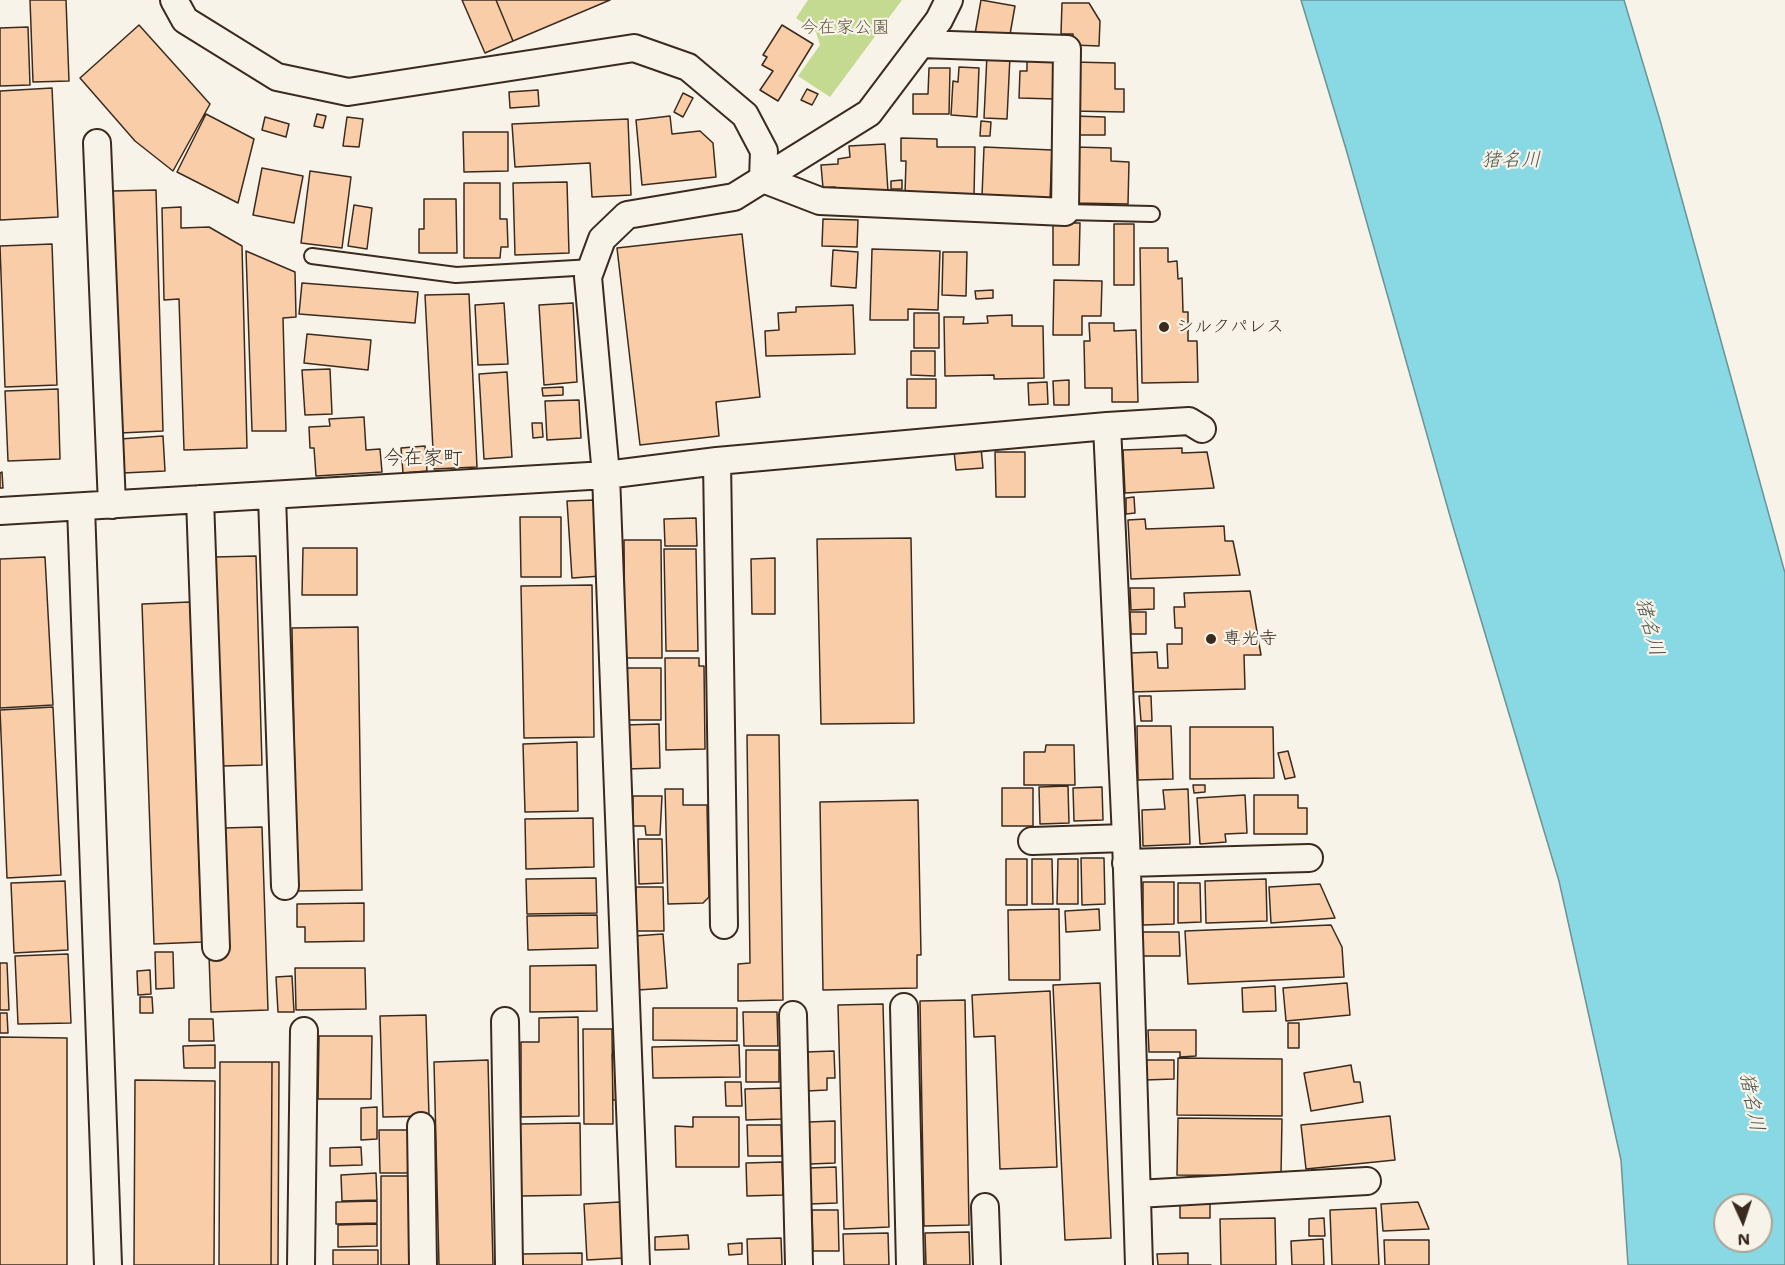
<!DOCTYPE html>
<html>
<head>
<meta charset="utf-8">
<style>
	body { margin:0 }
	#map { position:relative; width:1785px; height:1265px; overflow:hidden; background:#f7f3e8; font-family:"Shantell Sans",sans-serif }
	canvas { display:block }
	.north { position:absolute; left:1713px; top:1193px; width:60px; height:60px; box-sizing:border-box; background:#f7f3e8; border:2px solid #aca397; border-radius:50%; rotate:177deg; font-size:16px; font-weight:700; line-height:24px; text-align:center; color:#3b2a1e }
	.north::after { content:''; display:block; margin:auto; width:21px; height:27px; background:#3b2a1e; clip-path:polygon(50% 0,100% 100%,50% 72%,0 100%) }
</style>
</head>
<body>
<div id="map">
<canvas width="1785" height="1265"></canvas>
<div class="north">N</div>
</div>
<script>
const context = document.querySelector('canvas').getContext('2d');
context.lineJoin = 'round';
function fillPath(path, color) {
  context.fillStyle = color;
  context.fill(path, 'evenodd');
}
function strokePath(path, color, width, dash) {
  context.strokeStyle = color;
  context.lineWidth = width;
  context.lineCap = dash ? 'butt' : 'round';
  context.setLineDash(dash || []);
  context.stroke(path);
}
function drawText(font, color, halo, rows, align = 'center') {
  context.font = font + ' "Shantell Sans","Klee One",sans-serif';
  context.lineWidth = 4.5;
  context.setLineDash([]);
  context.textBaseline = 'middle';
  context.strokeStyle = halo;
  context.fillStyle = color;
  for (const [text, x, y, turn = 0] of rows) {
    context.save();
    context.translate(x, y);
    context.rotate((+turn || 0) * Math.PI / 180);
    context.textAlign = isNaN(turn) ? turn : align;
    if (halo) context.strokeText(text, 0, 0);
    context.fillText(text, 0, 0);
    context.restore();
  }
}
const green = new Path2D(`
	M808,0H902L830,97L798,76L820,45L816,32L796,18Z`);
const water = new Path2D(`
	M1301,0H1624L1660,120L1785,573V1265H1628L1621,1160L1559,881L1452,523L1346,149ZM1725,1205H1761V1241H1725Z`);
const building = new Path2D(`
	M30,0H66L69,81L33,82Z
	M462,0H496L513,41L485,53Z
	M496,0H610L513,41Z
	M981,0L1015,6L1009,40L975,34Z
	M1062,3H1089L1100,21L1099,46L1073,45V34H1061Z
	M139,25L210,104L173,171L135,141L80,78Z
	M782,25L813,44L778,101L760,90L773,71L762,65L767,57L763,55Z
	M28,27L30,85L0,86V28Z
	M987,55L1010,56L1007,119L984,118Z
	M1027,59L1058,60L1056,99L1019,98L1020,71H1027Z
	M1073,62L1115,63V89H1124V112L1072,111Z
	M959,67L979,68L977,117L951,115L953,81L958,82Z
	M929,68H950L949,114H913V94H928Z
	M52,88L58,217L0,220V91Z
	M807,89L818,94L812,105L801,100Z
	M538,90L539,106L510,108L509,92Z
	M683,93L693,98L683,117L674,112Z
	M206,114L254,139L238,203L177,172Z
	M317,114L326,116L323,128L314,126Z
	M670,116L672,134L700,131L713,143L716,177L642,185L636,120Z
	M1073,116L1105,117V135H1073Z
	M265,117L289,124L286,137L262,130Z
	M347,117L363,119L359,147L343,146Z
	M628,119L631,195L592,197L590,163L515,167L512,124Z
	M981,121L991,122L990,136H980Z
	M463,132H508V171L464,172Z
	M901,138L937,139V147H975L974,196L905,194L906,161H901Z
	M885,144L888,192L835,195V187L823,188L821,165L838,164V159L850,157L849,146Z
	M984,147L1052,150L1050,199L982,196Z
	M1075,147L1111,148V161L1129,162L1128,204L1073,203Z
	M262,168L303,176L294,223L253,215Z
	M310,171L351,177L342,248L301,243Z
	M902,180V189H891V181Z
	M567,182L569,253L515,255L513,183Z
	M464,183H500V219H507L508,247H501L500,258H464Z
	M156,190L163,431L120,433L113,191Z
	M424,199H456L457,253H419V229H424Z
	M354,205L372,208L367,249L348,246Z
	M181,207V228L209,227L242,246L247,448L184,450L179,299L164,300L162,208Z
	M823,219L858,220L857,247L822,246Z
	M1053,223H1080L1079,265H1053Z
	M1114,224H1134V285H1114Z
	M742,234L760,397L716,402L719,436L640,445L617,248Z
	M52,244L57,385L5,387L0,246Z
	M1140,248H1168V262L1177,261L1178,279L1182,278L1183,312H1188V341H1197L1198,382L1142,383Z
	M872,249L940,251L938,310L908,309V320H870Z
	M833,250L858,252L856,288L831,286Z
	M246,251L295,272L296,317L283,318L286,431H252Z
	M943,252H967L966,296L942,295Z
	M1054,280L1102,281L1101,316H1082V335H1053Z
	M302,283L418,292L415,323L299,314Z
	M993,290V298L976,299L975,291Z
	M469,294L477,467L434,469L425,295Z
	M504,303L508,364L478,365L475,305Z
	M573,303L577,382L544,385L539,305Z
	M853,305L855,354L766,356L765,331L779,330L778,313L796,312V307Z
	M914,313H939V348H914Z
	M1012,315V326H1043L1044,378L994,379V375L945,376L944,317H964L963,324L988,323L987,316Z
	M1089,323H1114V331L1136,330L1138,402H1112V388H1085L1084,341H1090Z
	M307,334L371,340L368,370L304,363Z
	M911,351H935V376L911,375Z
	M330,369L332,414L305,415L302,370Z
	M507,372L512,457L484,459L479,374Z
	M907,379H936V408H907Z
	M1069,380V405H1054L1053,381Z
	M1047,382L1048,404L1029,405L1028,383Z
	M563,387V395L543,396L542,388Z
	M58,389L60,459L8,461L5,391Z
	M579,400L581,438L547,440L545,401Z
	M364,417L366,450L380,449L382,472L316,476L314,448H310L309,427L330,426L329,419Z
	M532,423H542L543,437L533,438Z
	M163,436L165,471L123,473L120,439Z
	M425,446L427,471L403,473L401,448Z
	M981,448L983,468L956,470L954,451Z
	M1182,448V453L1207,452L1214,488L1125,493L1123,450Z
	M995,452H1025V497H996Z
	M2,472L3,488H0V473Z
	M1134,497L1135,513L1126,514V498Z
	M596,500L601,576L572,578L567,501Z
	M520,517H561V577H521Z
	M696,518L697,546H665L664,519Z
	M1145,519L1146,529L1224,526L1225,541H1233L1240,575L1131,579L1128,520Z
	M911,538L914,723L821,724L817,539Z
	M624,540H661L662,658H625Z
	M303,548H357V595H302Z
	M664,549H696L698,651H666Z
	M256,556L262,765L222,766L215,557Z
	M45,557L53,705L0,708V559Z
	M775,558V614H752L751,559Z
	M592,585L594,737L524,738L521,586Z
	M1130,588H1154V609L1131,610Z
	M1250,591L1261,655H1244L1245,689L1130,692L1129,653L1157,652L1158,668H1168L1167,644H1182V628H1175L1174,607H1185L1184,593Z
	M190,602L202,942L154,944L142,604Z
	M1130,612H1146V634H1131Z
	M358,627L362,890L297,891L292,628Z
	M665,658H699V666H704L705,749L666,750Z
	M626,668H661V720H626Z
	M1139,696H1151L1152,721H1141Z
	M53,707L61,875L7,878L0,710Z
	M659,724L660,768L626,769L625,725Z
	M1137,726H1171L1173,779L1138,780Z
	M1190,727H1273L1274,778L1190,779Z
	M747,735H779L783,1000L738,1001V964L750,963Z
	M577,742L578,811L525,812L523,744Z
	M1046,745H1074L1075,785H1024V752H1045Z
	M1288,751L1295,777L1285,779L1278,753Z
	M1193,785H1205V792L1194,793Z
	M1068,786L1069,823L1040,824L1039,787Z
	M1102,787L1103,820L1074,821L1073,788Z
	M1002,788H1033V826H1002Z
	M665,789H683V805H707L709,897L703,903L668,904Z
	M1188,789L1190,844L1143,846L1142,810L1165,809L1163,790Z
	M1245,795L1247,833L1225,834L1226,842L1200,844L1197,798Z
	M1254,795H1298V808H1307V834H1254Z
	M633,796H662L660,835H646L645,826H633Z
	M918,800L921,955H917V988L823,990L820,802Z
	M593,818L594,867L526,869L525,819Z
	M262,827L268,1010L211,1012L209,955H227L223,828Z
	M638,839H662L663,883L639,884Z
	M1081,858H1104L1105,904L1082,905Z
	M1006,859H1027V905H1006Z
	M1032,859H1052L1053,904H1032Z
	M1058,859H1078V904H1057Z
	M596,878L597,913L527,914L526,879Z
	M1266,879L1267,921L1206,923L1205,881Z
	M65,881L68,950L14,953L11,883Z
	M1143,882H1174V924L1143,925Z
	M1178,883H1200L1201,922L1178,923Z
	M1320,884L1335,918L1271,923L1269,887Z
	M636,887H663L664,931H636Z
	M364,903V941L305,942V927H297V904Z
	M1059,909L1060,980H1009L1008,910Z
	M1099,909L1100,930L1066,932L1065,911Z
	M597,915L598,948L528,950L527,916Z
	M1331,925L1342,947L1344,977L1188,984L1185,931Z
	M1141,932H1179L1180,956H1142Z
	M663,934L667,988L638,990L634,936Z
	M155,952H173L174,988L156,989Z
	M68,954L71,1023L18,1024L15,956Z
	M0,963H7L9,1010H0Z
	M596,965L597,1011L530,1012V966Z
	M295,968H365L366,1009L296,1010Z
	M150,970L151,994L138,995L137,971Z
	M292,976L294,1012H278L276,977Z
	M1100,983L1111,1238L1065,1240L1053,985Z
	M1347,983L1350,1015L1286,1021L1283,988Z
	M1275,986L1276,1011L1243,1012L1242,988Z
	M1050,991L1057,1167L1000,1169L995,1036L974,1037L972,995Z
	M140,997H152L153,1013H140Z
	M965,1000L969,1225L924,1226L920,1001Z
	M883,1004L889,1227L844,1229L838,1005Z
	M653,1008H737V1041L653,1040Z
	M743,1012H777L778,1046H744Z
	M0,1013H7L8,1033H0Z
	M426,1015L429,1116L383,1117L380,1016Z
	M578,1017L579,1116L521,1117V1042H539V1018Z
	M189,1019H213L214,1041H189Z
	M1288,1023H1299V1048H1288Z
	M583,1029H612L613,1124H584Z
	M1148,1030H1196V1056L1180,1057V1052H1149Z
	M319,1036H372L371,1099H318Z
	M0,1037L67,1038V1265H0Z
	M215,1045V1068H184L183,1046Z
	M739,1045L740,1077L653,1078L652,1047Z
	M746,1050H779V1082H746Z
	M834,1051L835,1078H827V1090L807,1091L806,1052Z
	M612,1054H616L617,1100H613Z
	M1178,1058L1282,1059V1116L1177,1115Z
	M488,1060L493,1265H439L434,1062Z
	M1145,1060H1174V1079L1145,1080Z
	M220,1062H272L271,1265H219Z
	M272,1062H279L278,1265H271Z
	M1351,1065L1354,1082H1360L1363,1102L1311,1111L1304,1073Z
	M135,1080L215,1081L214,1265H134Z
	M725,1082H741L742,1106H726Z
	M781,1088L782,1119L746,1120L745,1089Z
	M377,1107V1139L361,1140V1108Z
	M1390,1116L1395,1160L1306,1169L1301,1125Z
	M693,1117H739V1167H676L675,1126L693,1127Z
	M1178,1118L1282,1119L1281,1176L1177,1175Z
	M835,1121V1163L810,1164L808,1122Z
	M580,1123L581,1195L521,1196L520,1124Z
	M747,1125H781L782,1156H748Z
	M379,1130H411V1173H380Z
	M361,1147L362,1165L330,1166V1148Z
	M782,1162L783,1195L747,1196L746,1163Z
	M836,1167L837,1203L809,1204L808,1168Z
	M376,1173L377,1200L342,1201L341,1175Z
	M381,1176H411V1265H381Z
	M377,1201V1223L336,1224V1202Z
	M620,1202L623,1258L587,1260L584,1204Z
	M1418,1202L1429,1229L1383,1231L1381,1204Z
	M1180,1203H1210V1218H1180Z
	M1376,1208L1379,1265H1332L1330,1210Z
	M812,1210H838L839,1251H813Z
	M1275,1218L1276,1265H1221L1220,1219Z
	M1324,1218L1325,1236H1309V1219Z
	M377,1224V1246L338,1247V1225Z
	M969,1232L970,1265H926L925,1233Z
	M888,1233L889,1265H844L843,1234Z
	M688,1235L689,1249L655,1250V1237Z
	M781,1238L782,1265H748L747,1239Z
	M1323,1239L1324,1265H1292L1291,1241Z
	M1384,1240H1429V1265H1385Z
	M742,1243V1254L729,1255L728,1244Z
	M333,1250H378V1265H333Z
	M582,1253V1265H523L522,1254Z
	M1188,1253V1265H1211H1158L1157,1254Z`);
const lane = new Path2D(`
	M1065,212L1152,214
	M312,256L456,275L592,267`);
const street = new Path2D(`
	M174,0L185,20L277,77L348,92L634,48L688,67L745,115L764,151L763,179L820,201L1065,212L1067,49L921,44
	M97,143L112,505
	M1107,426L1126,838L1139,1265
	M717,461L724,925
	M272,496L285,886
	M200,499L216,947
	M81,507L108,1265
	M0,511L606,475L717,461L1107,426L1189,421L1202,429
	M1032,841L1126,838
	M1126,863L1309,858
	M904,1007L910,1265
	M793,1015L799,1265
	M505,1021L509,1265
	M421,1126L423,1265
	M1137,1194L1367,1181
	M985,1207L987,1265
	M301,1265L304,1031
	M636,1265L606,475L588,277L602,239L627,215L734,197L869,113L939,20L949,0`);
const markers = [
	[1164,327,6,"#3b2a1e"],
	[1211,639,6,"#3b2a1e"]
];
const parkNames = [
	["今在家公園",845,28]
];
const poiNames = [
	["シルクパレス",1176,327],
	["専光寺",1223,639]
];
const waterNames = [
	["猪名川",1511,161],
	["猪名川",1649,627,75],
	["猪名川",1751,1102,79]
];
const neighbourhoodNames = [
	["今在家町",423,459]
];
fillPath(green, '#c4da90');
fillPath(water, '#89d9e5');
strokePath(water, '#6a9395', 1.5);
fillPath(building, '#facda9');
strokePath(building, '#3b2a1e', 1.5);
strokePath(lane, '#3b2a1e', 18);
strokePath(street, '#3b2a1e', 30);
strokePath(lane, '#f7f3e8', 14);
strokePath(street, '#f7f3e8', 26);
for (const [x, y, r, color] of markers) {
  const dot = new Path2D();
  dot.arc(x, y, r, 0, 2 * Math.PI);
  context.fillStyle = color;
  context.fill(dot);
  strokePath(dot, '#f7f3e8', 2);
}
drawText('18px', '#5d563a', '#f7f3e8', parkNames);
drawText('18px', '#3b2a1e', '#f7f3e8', poiNames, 'left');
drawText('italic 20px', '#4e5650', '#f7f3e8', waterNames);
drawText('20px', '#3b2a1e', '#f7f3e8', neighbourhoodNames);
</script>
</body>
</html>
